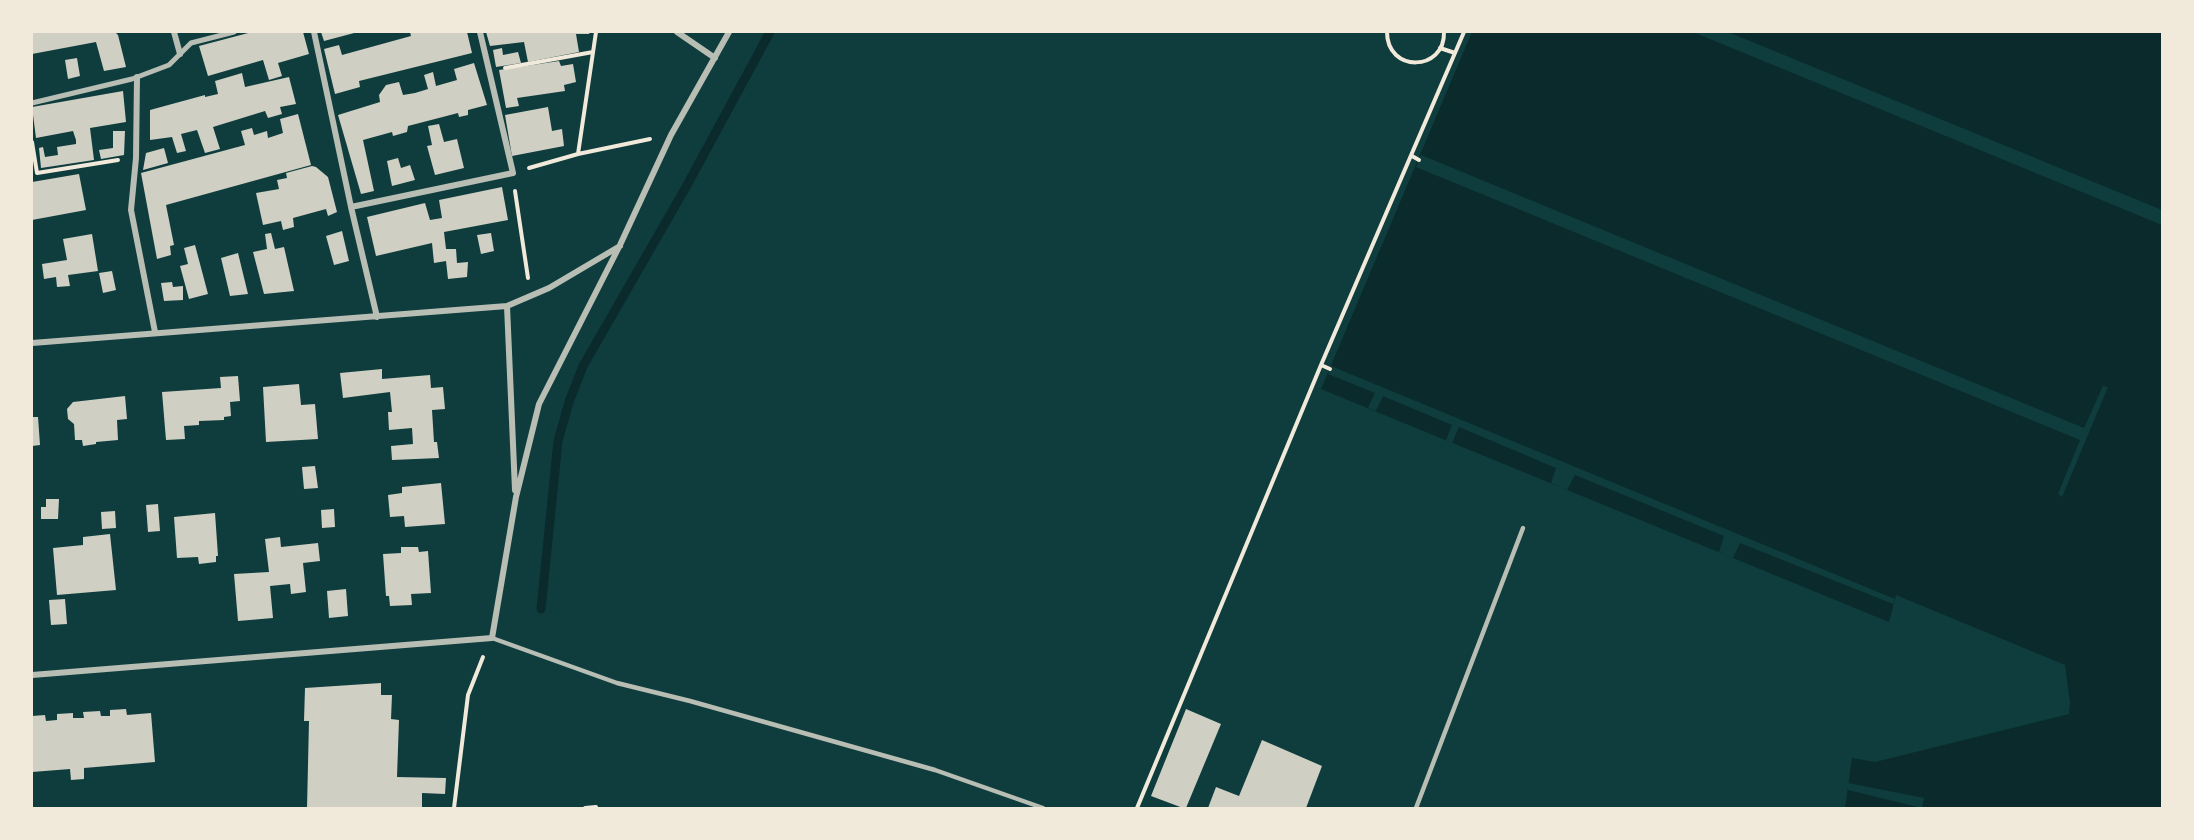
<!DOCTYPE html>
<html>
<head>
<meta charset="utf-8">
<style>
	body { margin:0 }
	#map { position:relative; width:2194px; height:840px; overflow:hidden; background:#0f3d3e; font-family:"Titillium Web",sans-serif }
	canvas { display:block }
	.frame { position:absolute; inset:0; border:33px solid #f1e9da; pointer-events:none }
</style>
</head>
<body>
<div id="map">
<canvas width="2194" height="840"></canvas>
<div class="frame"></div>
</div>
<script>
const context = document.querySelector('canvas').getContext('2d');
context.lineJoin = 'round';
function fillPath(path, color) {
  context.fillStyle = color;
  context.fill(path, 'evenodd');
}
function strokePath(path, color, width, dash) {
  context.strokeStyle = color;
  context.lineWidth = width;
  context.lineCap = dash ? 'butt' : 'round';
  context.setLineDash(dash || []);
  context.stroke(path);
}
const water = new Path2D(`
	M1472,32H2162V808H1845L1852,758L1875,762L2069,714L2070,703L2065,665L1896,595L1889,622L1321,389Z`);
const pier = new Path2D(`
	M1693,32H1728L2162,210V225Z
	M1421,155L2084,428L2103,386L2108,387L2062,497L2058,494L2080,440L1416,167Z
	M1331,366L1895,599L1893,604L1740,543L1733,558L1719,552L1724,536L1575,475L1567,490L1551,483L1556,468L1459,427L1452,443L1446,440L1452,425L1383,396L1376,411L1368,408L1375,393L1328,374Z
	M1848,783L1924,798L1922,808L1848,790Z`);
const stream = new Path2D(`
	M541,609L558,441L569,402L583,366L686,187L770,32`);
const building = new Path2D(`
	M32,32H115L118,35L126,67L104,71L96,42L32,54Z
	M252,32H303L309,54L278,63L282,76L269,80L263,60L208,76L199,46Z
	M321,32H358L324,41Z
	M410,32H467L472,53L359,81L360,87L335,94L324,49L339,45L342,55L411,36Z
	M486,32H590L589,34H576L579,52L528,62L524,42L490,46Z
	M502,48L503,55L518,52L521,63L496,67L493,50Z
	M77,58L80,76L68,79L65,60Z
	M559,61L561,66L573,64L576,82L564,85L565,91L517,98L519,106L506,108L499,70Z
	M474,63L487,105L468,110V115L459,117L458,113L408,126L407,132L393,136L392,132L363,140L374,191L361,194L338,115L380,102L379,95L386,85L399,82L403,95L415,93L428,89L424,75L433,72L436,86L457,80L454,69Z
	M242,73L245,87L289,77L296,104L280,107L282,114L268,118L265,111L213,127L220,149L205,153L197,130L181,134L186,151L177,153L172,137L150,140V110L205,95V97L218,94L215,81Z
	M123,91L126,122L90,128L94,160L41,168L39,148L43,147L45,157L58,155L57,147L76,144V140L73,131L36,138L32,107Z
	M548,107L552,131L562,129L564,146L512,156L505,115Z
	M298,114L311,165L166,205L174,245L170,246L171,255L157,259L141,173L245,145L241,131L252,128L254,135L267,131L268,138L283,133L280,119Z
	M439,124L444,142L457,139L464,168L435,175L427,146L432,145L428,126Z
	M113,131H125L124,155L101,159L99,150L113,148Z
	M164,148L168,163L143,170L146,153Z
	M398,158L401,168L410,165L415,180L392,186L387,161Z
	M312,166L316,167L328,177L337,212L328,216L326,209L293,218L294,227L283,230L281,221L263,225L256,193L279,189L277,180L287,178L286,173Z
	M79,174L86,210L32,220V182Z
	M502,187L508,220L444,232L446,249H456L457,263L468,262L467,277L448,279L446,261L434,263L432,243L376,256L367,217L425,203L430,220L442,218L439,200Z
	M342,231L349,261L334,265L326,236Z
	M271,233L275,249L284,247L294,291L264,294L253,252L267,249L265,234Z
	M491,233L494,251L481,254L477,235Z
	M92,234L98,271L68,275L70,286L57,287L56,277L44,279L42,264L67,260L63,239Z
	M195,245L208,294L189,299L180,266L188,264L184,248Z
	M238,253L248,294L230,296L221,258Z
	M112,271L116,290L103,293L99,273Z
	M172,282L173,287L183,286V300L164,301L161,283Z
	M382,369V379L430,375L431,388L443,387L445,409L432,410L434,442H437L439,458L392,460L391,446L413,444L412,428L389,430L388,412H392L390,392L343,398L340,373Z
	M238,376L240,401L230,402L231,416L224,417V420L199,421V425L184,426L185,439L166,440L162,392L221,388L220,377Z
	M299,384L301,405L315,404L318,439L266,442L263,387Z
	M125,396L127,419L117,420L118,440L96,442V444L83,446L82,440H75L74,424L68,419L67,409L73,402Z
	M32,417H38L40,445L32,446Z
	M315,466L318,488L304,489L302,467Z
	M441,483L445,524L405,527L404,516L390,517L388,495L402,493V487Z
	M46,499H59L58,519H41V507H46Z
	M158,504L160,531L148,532L146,505Z
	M334,509L335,527L322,528L321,510Z
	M115,511L116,528L102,529L101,512Z
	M215,513L218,556H216V562L199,564L198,557L177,558L174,517Z
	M110,534L116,590L57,595L53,548L83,545V537Z
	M280,537L281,547L318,543L320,561L303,563L306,592L291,594L290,584L270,586L273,618L238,621L234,574L269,572L265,539Z
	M401,547H418L419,552L428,551L431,593L411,594L412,605L390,606L389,596H386L383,554L401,553Z
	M346,589L348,616L329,618L327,591Z
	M65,599L67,624L51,625L49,600Z
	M381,683V695H392L391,719L399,720L397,777L446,778L445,794L422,793V808H307L309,721H304L305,688Z
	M126,709L127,715L151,713L155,762L84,768V779L71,780L70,769L32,772V716L45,715L46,721L57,720V714L73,713V718H84L83,712L100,711L101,716H110V710Z
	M1186,709L1221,724L1186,808H1183L1151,796Z
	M1262,740L1322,766L1306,808H1208L1216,787L1239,796Z`);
const path = new Path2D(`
	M1387,32C1387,73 1445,72 1444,32
	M1440,48L1455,53
	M505,68L593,52
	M32,142L37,173L118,160
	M578,154L596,32
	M1412,156L1419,160
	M529,168L578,154L650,139
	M515,191L528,278
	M1321,365L1330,369
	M454,808L468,695L483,657
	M585,808L596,807
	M1137,808L1321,365L1464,32`);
const service = new Path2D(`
	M492,638L617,683L690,701L935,770L1043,808
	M1416,808L1523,528`);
const pedestrian = new Path2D(`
	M32,103L132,79L169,65L191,43L234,32`);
const minor = new Path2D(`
	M174,32L180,54
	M314,32L351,207L377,317
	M677,32L715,58
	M137,77L136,158L131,210L155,332
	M351,207L513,173L480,32
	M507,306L515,490
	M32,343L507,306L549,288L620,246
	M32,675L492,638L516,497L539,404L620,245L671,135L729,32`);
fillPath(water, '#0a2a2b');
fillPath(pier, '#0f3d3e');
strokePath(stream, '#0a2a2b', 9);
fillPath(building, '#cfcfc3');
strokePath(path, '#f1e9da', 4);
strokePath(service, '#b8beb3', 4.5);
strokePath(pedestrian, '#b8beb3', 5);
strokePath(minor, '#b8beb3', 6);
</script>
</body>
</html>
